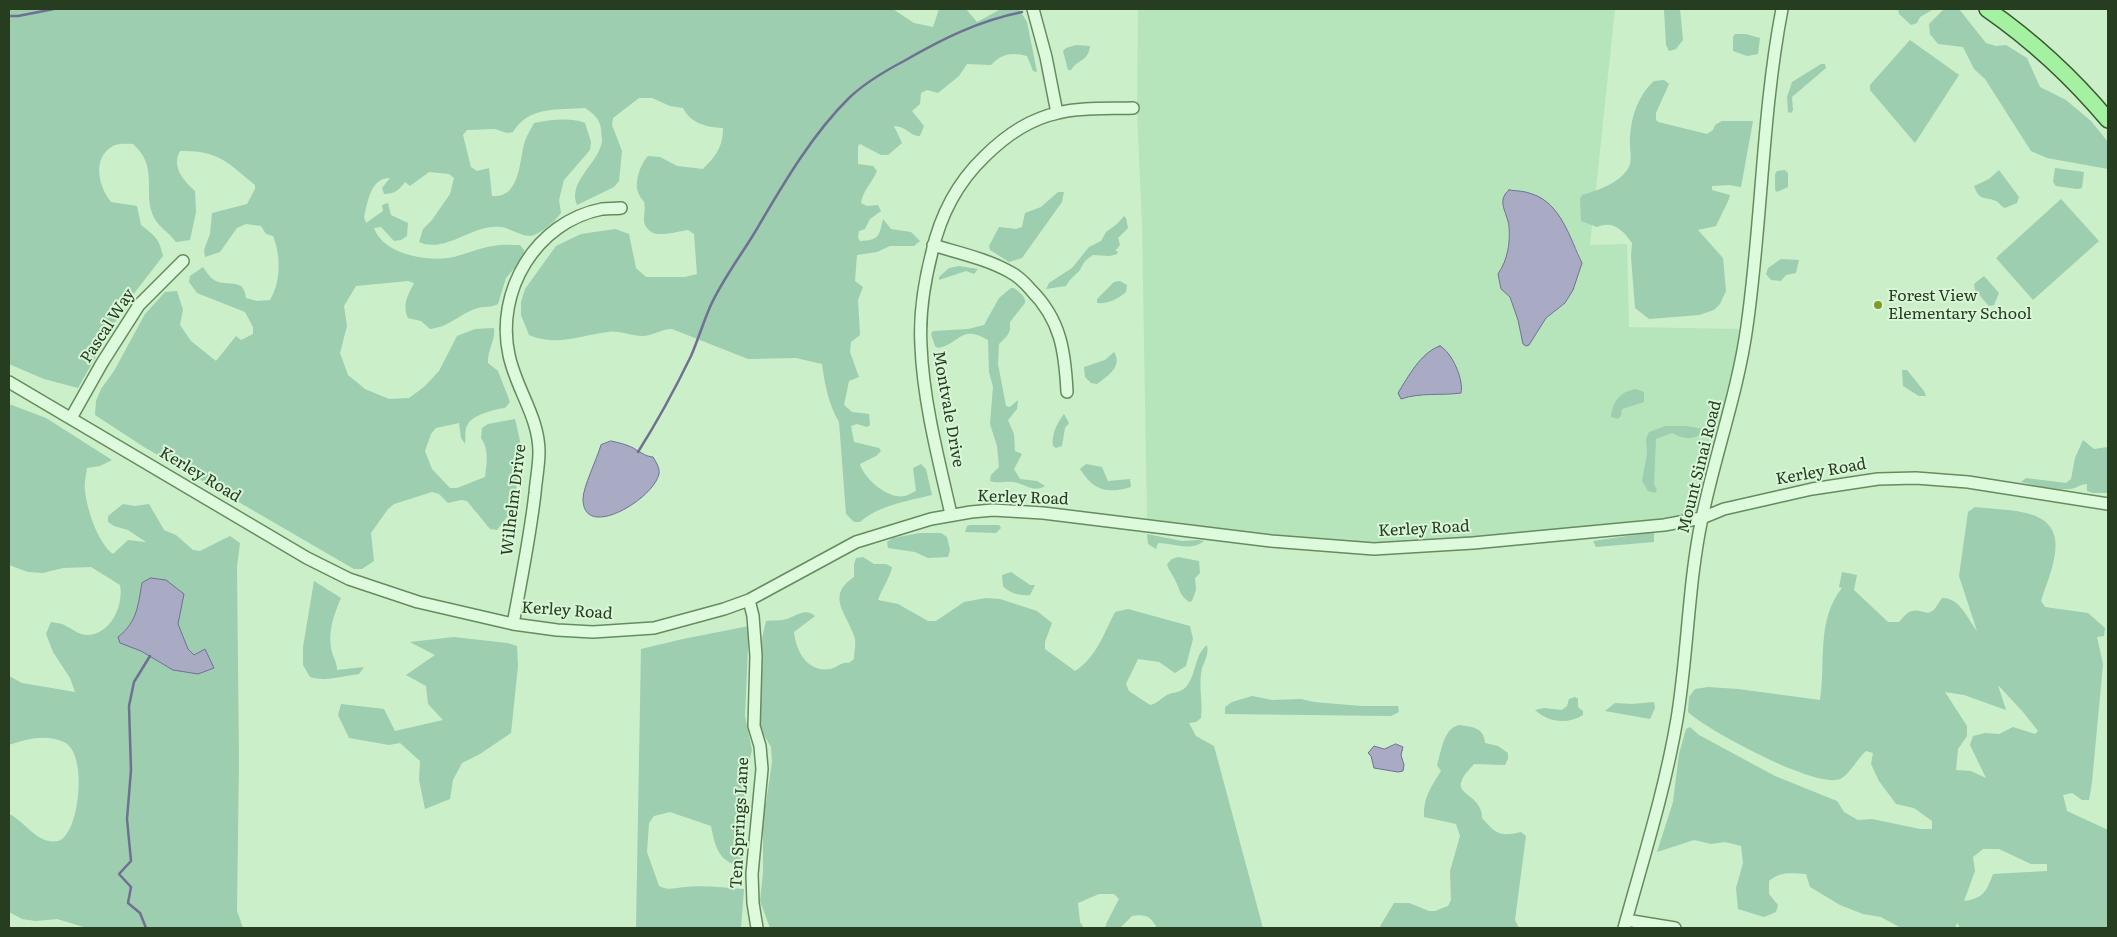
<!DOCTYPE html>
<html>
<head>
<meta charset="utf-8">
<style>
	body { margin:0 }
	#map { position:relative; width:2117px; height:937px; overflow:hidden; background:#caefc9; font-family:Literata,serif }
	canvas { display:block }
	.frame { position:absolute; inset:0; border:10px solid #273d20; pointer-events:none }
</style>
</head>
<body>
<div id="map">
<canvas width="2117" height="937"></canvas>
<div class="frame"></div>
</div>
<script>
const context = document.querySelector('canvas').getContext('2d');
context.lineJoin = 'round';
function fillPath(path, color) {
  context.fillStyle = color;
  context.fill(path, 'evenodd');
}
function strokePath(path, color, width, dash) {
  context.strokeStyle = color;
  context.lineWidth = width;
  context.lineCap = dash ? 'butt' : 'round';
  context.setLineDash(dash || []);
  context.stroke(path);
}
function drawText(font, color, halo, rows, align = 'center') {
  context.font = font + ' Literata,serif';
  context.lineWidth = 4;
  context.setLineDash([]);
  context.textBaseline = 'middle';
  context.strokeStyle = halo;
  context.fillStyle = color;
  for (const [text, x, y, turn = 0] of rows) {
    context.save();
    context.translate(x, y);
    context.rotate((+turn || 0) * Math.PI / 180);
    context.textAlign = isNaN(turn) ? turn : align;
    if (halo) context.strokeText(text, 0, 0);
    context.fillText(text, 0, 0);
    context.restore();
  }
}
const farmland = new Path2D(`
	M1138,9H1615L1590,245L1627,244L1629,327L1739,329L1735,369L1699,507L1696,511L1691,515L1671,520L1446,540L1374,543H1350L1347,539L1344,543L1147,520L1142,224L1137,113ZM1509,190L1532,194L1578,252L1582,263L1573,289L1566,303L1546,318L1523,344L1518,320L1510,297L1501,289L1498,274L1506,262L1509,224L1502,205ZM1429,352L1448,395L1428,393L1401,399L1405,381Z`);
const green = new Path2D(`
	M9,9H893L914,23L933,27L939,9H966L977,22L1001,9H1019L1027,22L1037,72L1033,71L1027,56C1013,52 1002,53 991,65L967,64L959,76L938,93L927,90L921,93L920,104L912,111L924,126L920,136C909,136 908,127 894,126L902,143L888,155H881L860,144L858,146V164L873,166L877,171C872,183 863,190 861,203L867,206L878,205L881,211L870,219L865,229L859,231L858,238L860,241C879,240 879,237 883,219L891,229L911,232L920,241L914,246H890L877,252L857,255L855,281L863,287L858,300L860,335L851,342L850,352L859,377L849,381L844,405L852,412L869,414L870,425L867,427L857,424L851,426L854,442L879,448L881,451L876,456L860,464C864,479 889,500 905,496C909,495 913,492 916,491L913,468L921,464L926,469L932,495C908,501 879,505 860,522H854L846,514L839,422C828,403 825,385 822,364L796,358L748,359L672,329C662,329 652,336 642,336C631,336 619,330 608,332C580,335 557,347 529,335L521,315V302L525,289L556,246L581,234L615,229L629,234L636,268L646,277H685L697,274L694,234L688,230C679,231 658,238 650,231C639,222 647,213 644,202C642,199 639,196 638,192C634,182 641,163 648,156L660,157L677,166L703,169C716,156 723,147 723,128C707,127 691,124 683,108L670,106L652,98H639L613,118L612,125L622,151L619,181L614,187L577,205C567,181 599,164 602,141C602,137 601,133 601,129C600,119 593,113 585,108C557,110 529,106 513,132L507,133L495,129L467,130L463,135L471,167L477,171L489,168L492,196C521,199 519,159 525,141C527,135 531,129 534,123C549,120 570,117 585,123L591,142L590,150L564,180L559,200L561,213C555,221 544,231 534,235C524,239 511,228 501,227C473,223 446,254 419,242L423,229L432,220L450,194L454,178L449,174L429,172L410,186L405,182C399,190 395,194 384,194L382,188L390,178C370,178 368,202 364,217L366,223L383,211L382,205L388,203L391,215L408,223L407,236L401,240L394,241L381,227L374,228C383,254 425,261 448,258C463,256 477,248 493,246C501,244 511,245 520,245L524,250V257L506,278L498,304C491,308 485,306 478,308C460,313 452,326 430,329L421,321L408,318C402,304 408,295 414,283L408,281L356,286L344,306L347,326L340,353L348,375L365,389L389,399L409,398L424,387L439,371L457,336L475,329L494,328C496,340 487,350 488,363L498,371L510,402L505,408C495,409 473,415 468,424C464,429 466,438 465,444L461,438L459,423L436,428L431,434L425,451L432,469L450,488H457L485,477C487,463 489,449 481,438L482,428L488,424L515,419L521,445L514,508L497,530L490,529L467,501L461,500L448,503L439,494L432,492L394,504L388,509L371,533L374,561L362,569H354L144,447L95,415L96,401L101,389L114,371L145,314L165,292L177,291L183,310L180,325L191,341L216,361L236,336L241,340L253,334V327L245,312L197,293L189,282L190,276L203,267C206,271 210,278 214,280C227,288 244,276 246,298L257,301L270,300C281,282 281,256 273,236L266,234L261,226L246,224L237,228L220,252L205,257L204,250L210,234L212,213L247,204L255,189V185C227,162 218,150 180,151C171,167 184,181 195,191L196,212L190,240L176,242C169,232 156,226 152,213C144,190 158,166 133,144C127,144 119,143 113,146C92,157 98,186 111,202L137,206L141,225C155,236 159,238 163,256L125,305L78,388L44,379L9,364Z
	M1664,9H1680L1683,40L1676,49L1669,51L1666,45Z
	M1898,9H1934L1920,17L1917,23L1911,25L1899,14Z
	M1944,9H1959L1986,43L1996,46L2006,45L2027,58L2040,87L2066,100L2091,121L2108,142V169L2047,158L2031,151L1985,79L1974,69L1963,47L1938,44L1930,34L1929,24Z
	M1735,34H1746L1760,38L1758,54L1747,56L1733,51V37Z
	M1910,40L1959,75L1915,143L1870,90V85Z
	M1076,45L1090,46C1088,62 1078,59 1071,70H1068L1063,51L1066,48Z
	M1821,64H1825L1826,68L1792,97L1793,110L1791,113L1788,112L1787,97L1792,82Z
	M1664,80L1669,84L1656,113V120L1658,122L1707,134L1713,130L1715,125L1722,121H1753L1741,187L1729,185L1712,186V190L1730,195L1729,199L1716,226L1698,230L1723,258L1726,291L1720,304L1714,310L1699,315L1649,319L1635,308L1631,257L1632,243C1623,230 1613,220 1597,227L1581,221L1580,199L1582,195C1597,191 1625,181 1630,164C1632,156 1629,145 1630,137C1631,116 1639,94 1654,81Z
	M2055,168L2084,172L2082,188L2077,189L2056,186L2053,182Z
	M1785,170L1788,173V187L1777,192L1775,190V174L1777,171Z
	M1999,170L2019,197L2017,203L2005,208C2000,206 2000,203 1996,201C1985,196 1980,202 1974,186L1989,179Z
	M1058,192H1064L1062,202L1022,258L1009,262L990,250L989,246L999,227L1016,229L1022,227L1025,213L1041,207Z
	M2061,199L2099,241L2033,300L1996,258Z
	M1124,216L1126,218L1128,228L1118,238L1120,245L1115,251H1118L1117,254L1110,256L1093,255C1083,262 1085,261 1080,270C1076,275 1070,278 1066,286L1046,289L1049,283L1072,268L1089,247L1101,241L1106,232L1117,224Z
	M1781,259L1799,260L1796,273L1786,275L1781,281L1771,280L1766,274L1768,268Z
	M959,266L978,269L974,274L966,271L939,280V277L949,268Z
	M1984,276L1999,293L1994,305L1989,306L1975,290L1974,284Z
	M1120,281L1127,285L1126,292C1118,299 1108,304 1097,303V299L1114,282Z
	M1011,288H1014C1019,292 1026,296 1025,303L1010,322V330L1007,336L999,344L998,364L1006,406L1010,407L1018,400L1017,409L1008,420L1014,434L1015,451L1022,454L1014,469L1020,479L1037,481L1045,486C1034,493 1025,484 1014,482C1005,481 998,484 990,481L991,475L999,467L997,446L990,424L993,387L989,372L988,340C961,324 961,343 938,348L935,346L931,334L933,331L968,329L984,325L999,298Z
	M1114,352C1123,366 1108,376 1097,384L1091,383L1085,377L1084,367L1105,360Z
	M1902,370H1907L1924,391L1926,396H1919L1903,386Z
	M1636,389L1644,392V402L1622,409L1621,416L1618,419L1611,417C1612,402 1621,391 1636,389Z
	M9,404L46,418L112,460L100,466L87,468C86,475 84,484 85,491C87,510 98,543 113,554L128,540L146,542L128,530L114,526L108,522V516L123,504L135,506L149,504L164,530L176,535L193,550L200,551L230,536L240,543L237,567L239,760L237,911L243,928H87L57,919L36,921L22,919L9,912V814C25,821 37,845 58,841C79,837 89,753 64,742C45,734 27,739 9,745V676L22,683L75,692L70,678L53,652L46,634L51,622C56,623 62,623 66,626C74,630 79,635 88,635C111,634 124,605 120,585L91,567L63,568L43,573L28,572L9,565Z
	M1064,414L1069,423L1065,428L1062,446L1056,448L1053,446C1051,435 1057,423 1064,414Z
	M1665,426H1686L1703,429L1704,432C1693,441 1683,439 1672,433L1656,439L1654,484L1657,490L1655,493L1648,491L1642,481L1647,454L1646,439L1649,432Z
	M2083,440L2094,449L2108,447V493H2093L2087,491V484C2080,484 2076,489 2069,489C2053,490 2037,486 2021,482L2026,478L2066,483L2071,479L2075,458Z
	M1086,464L1102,467L1108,481L1130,479L1131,487C1107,494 1094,491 1080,469Z
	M1975,507C2019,512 2070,507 2052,568C2049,579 2044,590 2041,601L2045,607L2088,613L2105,628L2104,636L2097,637L2103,664L2092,782L2089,800H2082L2072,793L2063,795L2067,811L2108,830V928H1960L1957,923L1955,928H1901L1881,917L1863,914L1840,905L1810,887L1806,874C1792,873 1780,871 1769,881V894L1778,905L1776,912L1764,917L1738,909L1736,888L1743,863L1741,846L1725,842L1711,844L1694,840L1657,852L1673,802L1679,754L1686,729L1690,727L1699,735L1775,776L1837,801L1844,812L1858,820L1872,819L1920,829H1932V821L1914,808L1896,804L1879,781L1871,764L1873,753L1866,751C1857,759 1850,774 1840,779C1816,789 1707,730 1688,712L1689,697L1695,689L1708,687L1738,689L1820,700C1826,663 1816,620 1842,588L1839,587L1842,572L1857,575L1854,590L1888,622H1899C1909,610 1912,608 1928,613L1934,610L1942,598C1959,597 1968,619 1977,631L1959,576L1968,512ZM1998,685L2023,712L2038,731L2035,734L2013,727L1999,734L1985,733L1973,736L1970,745L1986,778L1971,771L1956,770L1958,749L1967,736V726L1945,692L1964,695L2006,710ZM1983,849H1999L2031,864H2047V871L1993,874C1986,892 1984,898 1964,901L1975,871L1973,857Z
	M970,525H999L1001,528L996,533L965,532L967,526Z
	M1654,532V542L1596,547L1593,541Z
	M920,533H941L947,537L950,550L948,557L928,558L915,552L888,548L887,542L893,538Z
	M1147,534L1182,541L1198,540L1204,541C1191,552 1173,543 1158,543L1156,549L1148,544Z
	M863,557L874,564H886L892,567C890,578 882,588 878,600L898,604L928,621H936L964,602L986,598L1000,599L1037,611L1052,623L1045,642V649L1075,671C1096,658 1104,633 1115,612L1128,609L1190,626L1193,639L1186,666L1175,673L1159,662L1138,659L1126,684L1129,691L1150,705C1158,703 1160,699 1167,695C1173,692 1180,693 1186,687C1197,674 1194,655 1207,645C1209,654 1205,660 1202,668C1198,684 1203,701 1201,718L1196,722L1189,723L1196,736L1214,746L1263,928H1157C1150,916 1146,914 1132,916L1120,928H1105L1107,922L1119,899L1114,894H1099L1078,903L1080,922L1084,928H1091H770L760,901L763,873V809L766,803L772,762L771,747L761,730L760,647L766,621C773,620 781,621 787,619C798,615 805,608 815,616L794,632C796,652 808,673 831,669C838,667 841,662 849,663L854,659C854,653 856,645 855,639C849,615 824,597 854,577V564L856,558Z
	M1178,557L1199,561L1200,573L1195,578L1196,590L1192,601L1189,602C1179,594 1181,592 1176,582C1173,574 1169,572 1167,564L1172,559Z
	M1011,572L1030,585H1035L1030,595C1020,596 1009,593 1003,586L1002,575Z
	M314,581L341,598C334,614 328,631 331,648C332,656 337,661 337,670L364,667L359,674C340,676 328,682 310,677L303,665V647Z
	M749,626L745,716L752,750L745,777L744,856L739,862L733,864C717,858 714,841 711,826L670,812L654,816L649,823L647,852L659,886C669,891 675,888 685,887C704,885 725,888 744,889L741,928H636L641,649L683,639Z
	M454,637L507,643L517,646L518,666L511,733L480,754L462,763L453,780L450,799L425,809L419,780L420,761L400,743L389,745L349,738L338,715L341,704L384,709L395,731L443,720L428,704L426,686L406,675L435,655L410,642Z
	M1252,696L1272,700L1301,699L1314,702L1361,706H1398L1399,712L1391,716L1225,714V707L1232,702Z
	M1575,697L1578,699V707L1583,711V715C1567,725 1548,722 1535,710L1544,708L1562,710L1567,706L1569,699Z
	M1654,702L1655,708L1650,719L1605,711L1615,703L1632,704Z
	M1459,725C1472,727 1484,727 1485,743L1498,746L1508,753V759L1505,765L1474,764C1470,769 1464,774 1462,780C1454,795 1482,795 1482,818C1496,834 1500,837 1521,832L1526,836L1515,920L1519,928H1379L1394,903H1409L1429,911H1435L1448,906L1451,900L1450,871L1460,836L1456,824L1424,817C1423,798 1431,787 1441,771L1437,765C1442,750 1443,729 1459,725Z`);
const water = new Path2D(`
	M1509,190C1517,191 1525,191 1532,194C1561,203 1570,239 1582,263L1573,290L1565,303L1546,318L1529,345L1526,346L1523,344L1518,320L1510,297L1501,289L1498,274C1508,259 1510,244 1509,226C1507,212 1496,201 1509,190Z
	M1440,346C1452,352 1464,380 1461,393C1439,396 1422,392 1401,399L1398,393C1408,377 1421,352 1440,346Z
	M611,441C620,443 630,445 638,451C644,454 645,456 653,457C656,462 660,468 659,474C653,500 583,541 583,499C583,487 597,459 601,445Z
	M151,578L166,580L184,594L178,624L188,649L194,655L205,649L214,668L198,674L173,670L141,651L120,643L118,637C137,622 138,606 142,583Z
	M1396,744L1403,747L1401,755L1404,765L1403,771L1398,772L1374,768L1371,756L1368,753L1374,746L1384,749Z`);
const stream = new Path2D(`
	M9,16H18L54,9
	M638,452C657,422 675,389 691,356C698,340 703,323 710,307C722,280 740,257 755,232C782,186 812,134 850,97C866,82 885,71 904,61C942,39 978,21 1022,12
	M146,928L140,913L128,903L131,887L119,874L131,861L127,819L131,770L129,706L134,682L150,656`);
const minor = new Path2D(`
	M1033,9L1046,57L1057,113
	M933,245C959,253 987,259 1010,272C1018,276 1025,283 1031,290C1061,320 1065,352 1067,392
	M9,382L307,558L349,579L418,602L513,624L557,630L593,632L654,628L724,609L749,600L856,542L931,519L971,512L993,510L1043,513L1271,541L1374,549L1473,543L1664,525L1702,518L1724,509L1812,489L1878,479L1916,478L1968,482L2108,504
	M71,418L102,363L139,305L183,261
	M951,514C939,462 923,400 921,346C919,314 924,283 932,252C940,217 957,183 984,157C1004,137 1029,119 1058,113C1082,107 1109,109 1133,108
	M749,600L753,616L756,656L754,726L760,746L762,769L752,874L753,903L757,928
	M513,624C521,581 530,537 535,493C536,480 539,466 539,452C539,417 516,389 509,355C495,291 536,222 602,209C608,208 615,209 621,208
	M1626,920L1675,928
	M1624,928C1643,859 1665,790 1677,719C1688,652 1688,584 1702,518C1715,454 1738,392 1747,326C1762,221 1762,113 1782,9`);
const major = new Path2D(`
	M1987,9C2033,41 2072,77 2108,120`);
const markers = [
	[1878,305,5,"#7e9c2c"]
];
const poiNames = [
	["Forest View",1888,296],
	["Elementary School",1888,314]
];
const streetNames = [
	["Pascal Way",108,326,-57],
	["Montvale Drive",948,409,80],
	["Mount Sinai Road",1700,467,-76],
	["Kerley Road",1821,472,-10],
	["Kerley Road",200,475,31],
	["Kerley Road",1023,498,2],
	["Wilhelm Drive",514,500,-83],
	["Kerley Road",1424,529,-3],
	["Kerley Road",567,611,4],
	["Ten Springs Lane",740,823,-87]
];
fillPath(farmland, '#b6e5bb');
fillPath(green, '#9cceaf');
fillPath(water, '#a9aac4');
strokePath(water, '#707092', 1);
strokePath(stream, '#707092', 2.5);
strokePath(minor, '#668c5d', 14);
strokePath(major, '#3c5a31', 18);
strokePath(minor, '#ddfadc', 11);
strokePath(major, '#a4f2a1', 15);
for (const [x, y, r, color] of markers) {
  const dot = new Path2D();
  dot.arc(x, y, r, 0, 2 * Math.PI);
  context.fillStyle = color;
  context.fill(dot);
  strokePath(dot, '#d9f7d8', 2);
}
drawText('16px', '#273d20', '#d9f7d8', poiNames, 'left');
drawText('16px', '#273d20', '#d9f7d8', streetNames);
</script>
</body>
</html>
